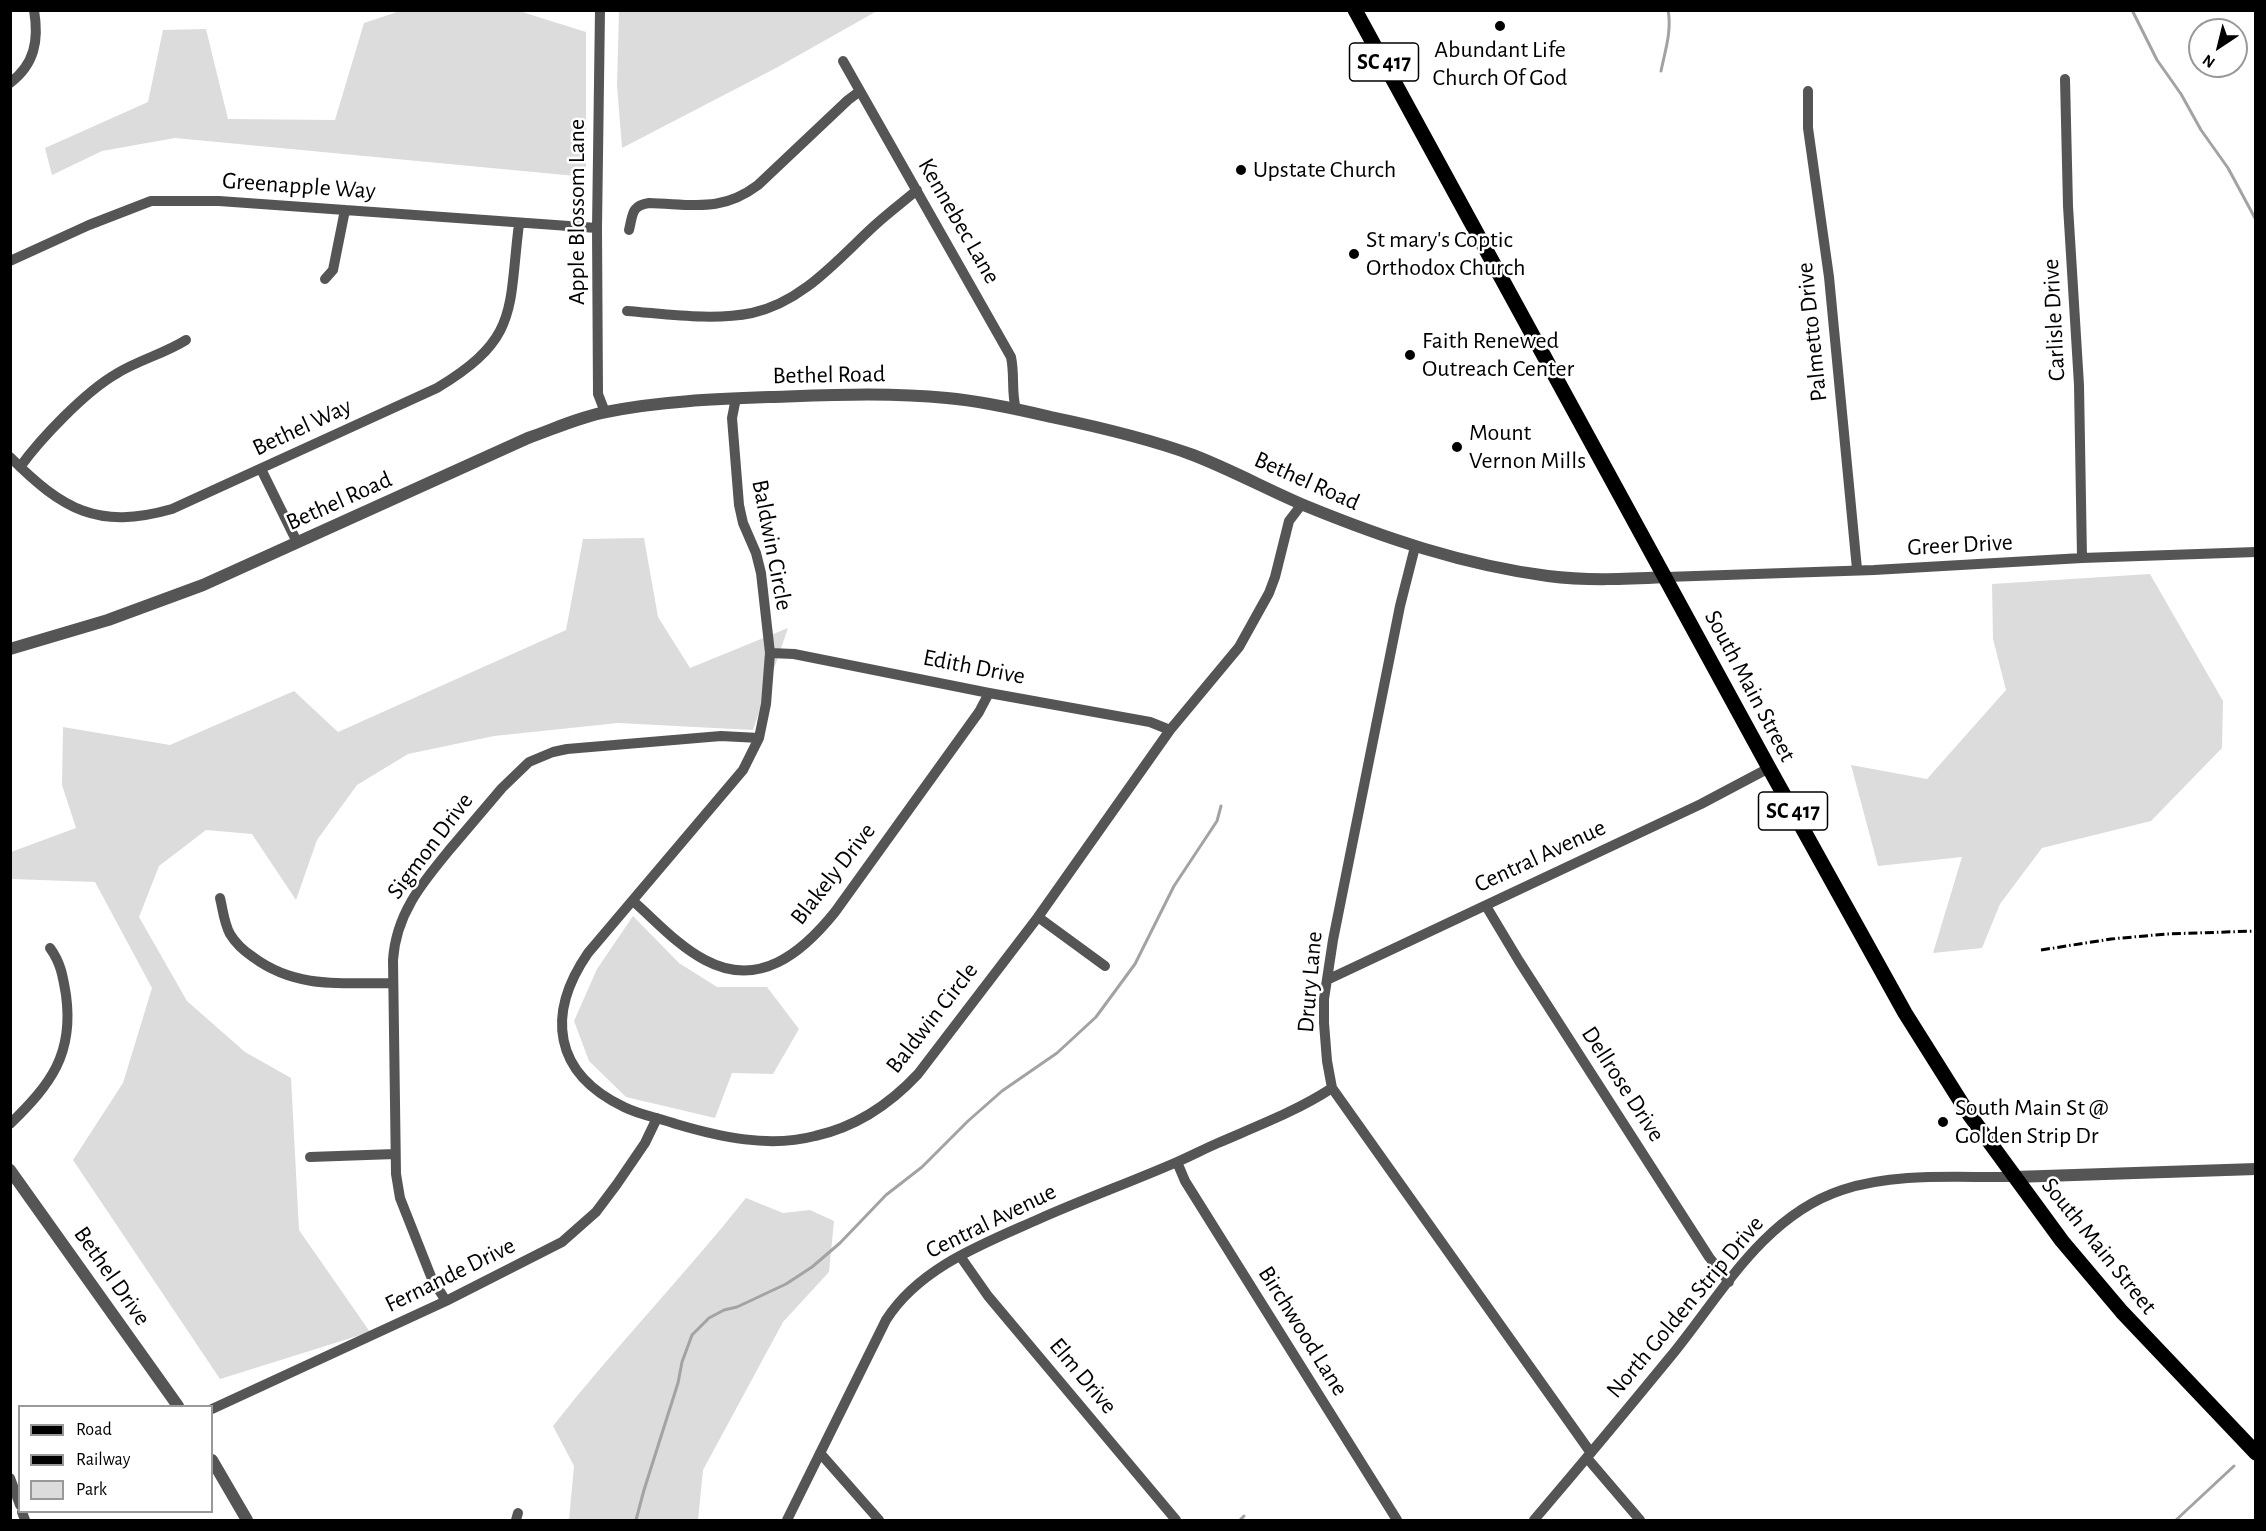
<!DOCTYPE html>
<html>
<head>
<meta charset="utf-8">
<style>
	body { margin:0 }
	#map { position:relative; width:2266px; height:1531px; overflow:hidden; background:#fff; font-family:"Alegreya Sans",sans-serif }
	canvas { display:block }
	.frame { position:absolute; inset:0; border:12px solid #000; pointer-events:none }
	.legend { position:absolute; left:18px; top:1405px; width:195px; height:108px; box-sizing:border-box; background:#fff; border:2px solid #999; margin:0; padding:8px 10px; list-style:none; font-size:18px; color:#000 }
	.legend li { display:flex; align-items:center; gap:12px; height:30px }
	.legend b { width:30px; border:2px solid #999 }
	.north { position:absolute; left:2188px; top:18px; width:60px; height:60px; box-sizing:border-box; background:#fff; border:2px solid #999; border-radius:50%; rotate:215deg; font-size:16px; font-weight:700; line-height:24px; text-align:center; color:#000 }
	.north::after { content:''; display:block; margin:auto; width:21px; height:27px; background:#000; clip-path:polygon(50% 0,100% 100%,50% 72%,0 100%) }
</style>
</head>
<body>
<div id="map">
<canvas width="2266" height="1531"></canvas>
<div class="frame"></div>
<ul class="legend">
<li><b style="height:8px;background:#000"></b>Road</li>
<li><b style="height:8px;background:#000"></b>Railway</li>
<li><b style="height:16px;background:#dcdcdc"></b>Park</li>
</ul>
<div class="north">N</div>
</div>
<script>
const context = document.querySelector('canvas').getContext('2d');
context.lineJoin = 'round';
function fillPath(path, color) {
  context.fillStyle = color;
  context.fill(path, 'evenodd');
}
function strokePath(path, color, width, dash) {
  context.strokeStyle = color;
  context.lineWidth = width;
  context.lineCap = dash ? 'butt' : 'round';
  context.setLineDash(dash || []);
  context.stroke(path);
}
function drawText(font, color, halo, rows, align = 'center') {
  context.font = font + ' "Alegreya Sans",sans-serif';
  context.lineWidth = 5;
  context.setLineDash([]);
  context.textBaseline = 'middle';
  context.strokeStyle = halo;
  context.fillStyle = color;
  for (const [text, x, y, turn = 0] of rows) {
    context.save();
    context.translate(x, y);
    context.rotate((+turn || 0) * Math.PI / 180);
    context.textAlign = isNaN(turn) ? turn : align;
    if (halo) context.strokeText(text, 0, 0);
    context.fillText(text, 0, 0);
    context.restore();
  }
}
const green = new Path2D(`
	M519,11L586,32V177L175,138L102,151L52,175L45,148L148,102L163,30L206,29L228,119L335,120L364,23L400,11Z
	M619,11V10L877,11L776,68L622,148L617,85Z
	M644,538L658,617L690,668L788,628L753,730L618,723L494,736L408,754L357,785L317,840L296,900L252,834L206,830L159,866L139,917L187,1001L245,1052L291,1078L299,1230L370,1332L220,1379L73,1160L123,1083L152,988L95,882L11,879V852L76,828L62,785L63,727L170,745L294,691L338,732L566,630L583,539Z
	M2150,574L2223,701L2222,748L2151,821L2042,848L2000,904L1982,948L1933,953L1962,857L1878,866L1851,765L1927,779L2006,690L1993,639L1992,584Z
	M633,916L679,963L717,987H767L799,1029L773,1074L732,1073L715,1118L626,1097L589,1061L574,1021L597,969Z
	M746,1198L783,1213L810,1210L834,1221L829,1272L783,1322L703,1470L698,1520H569L574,1466L553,1426C614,1348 684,1276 746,1198Z`);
const stream = new Path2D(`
	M2132,10L2157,60L2181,94L2201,130L2228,168L2256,220
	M1661,71C1665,51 1672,31 1668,10
	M636,1520L644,1490L678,1383L682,1362L692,1335L709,1318L724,1310L737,1307L786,1284L812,1267L840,1243L886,1195L922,1167L968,1121L1002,1091L1057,1053L1096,1017L1135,964L1174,886L1217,821L1221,806
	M1240,1520L1244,1516
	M2176,1520L2234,1466`);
const minor = new Path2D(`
	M600,10L597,228L598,394L605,412
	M843,61L1011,357C1015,376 1011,393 1016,409
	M2065,79L2068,206L2079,385L2082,558
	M10,83C35,64 39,40 34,10
	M1808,91V128L1829,277L1857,569
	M629,230C633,214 631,206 649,203C692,204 721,213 758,185L848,100L860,91
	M10,261L89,225L151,201H219L597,228
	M325,279L333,270L345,210
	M627,311C667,314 712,321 752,313C803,302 838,259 874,226C888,213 903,202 917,190
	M736,398L732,418L739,505L743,523L756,553L761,573L770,653L766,704L759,738L743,770L588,953C546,1014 553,1073 624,1107C640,1115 659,1118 676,1124C720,1137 769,1148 815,1136C856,1127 890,1104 918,1074L1038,917L1170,730L1239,647L1269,593L1275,577L1289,521L1302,504
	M10,457C63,510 98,530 172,509L437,388C520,338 508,310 519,224
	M20,467C41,438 85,392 116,374C138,360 164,354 186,340
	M261,469L297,542
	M1415,547L1400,606L1333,940L1324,999V1023L1327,1061L1332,1088L1591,1453
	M1666,577L1874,570L2082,558L2256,552
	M770,653L794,654L989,693L1150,722L1170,730
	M220,898C223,910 224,923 230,934C236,944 244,951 253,957C296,989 342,983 392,983
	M633,901C656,921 678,946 705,960C759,989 802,953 835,912L979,712L989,693
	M1486,906L1519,961L1709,1257L1729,1282
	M1038,917L1105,966
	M1329,979L1701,804L1769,768
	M10,1124C51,1084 74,1054 66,995C63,977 61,963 50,948
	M310,1157L395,1154
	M1177,1162L1185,1181L1397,1520
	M960,1256L988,1296L1176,1520
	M446,1301L432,1279L400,1198L396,1174L393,960C396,913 423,882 451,848C468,828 485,808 502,788L529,762L553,752L567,749L721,736L759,738
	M212,1409L446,1301L562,1242L596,1212L617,1184L645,1143L657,1118
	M820,1453L879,1520
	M1587,1458L1640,1520
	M10,1478L20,1505
	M22,1512L25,1520
	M516,1520L518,1513
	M787,1520L886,1320C920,1267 983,1244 1039,1219C1084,1199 1131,1182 1177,1162C1191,1156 1204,1149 1218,1143C1257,1126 1297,1111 1332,1088
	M1534,1520C1580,1466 1626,1411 1671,1356C1721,1295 1763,1216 1842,1190C1897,1172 1957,1178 2014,1177`);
const tertiary = new Path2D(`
	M10,649L108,620L203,585L528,438C554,429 579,417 606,412C660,401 716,399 770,397C829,395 888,392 947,398C982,401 1017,409 1051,417C1099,427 1147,438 1193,455C1232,470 1268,490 1306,506C1384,538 1464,565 1548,576C1587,581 1627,579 1666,577
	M10,1170L178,1406
	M2014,1177L2256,1169
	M212,1460L247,1520`);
const primary = new Path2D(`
	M1355,10L1769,768L1905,1013L1966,1110L2062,1241L2122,1312L2256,1453`);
const rail = new Path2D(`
	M2041,950L2111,939L2166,934L2256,931`);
const markers = [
	[1500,26,6,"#000"],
	[1241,170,6,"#000"],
	[1354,254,6,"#000"],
	[1410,355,6,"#000"],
	[1457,447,6,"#000"],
	[1943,1122,6,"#000"]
];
const shields = [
	[1384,62,69],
	[1793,811,69]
];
const shieldNames = [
	["SC 417",1384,62],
	["SC 417",1793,811]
];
const poiNames = [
	["Abundant Life",1500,50,"center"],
	["Church Of God",1500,78,"center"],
	["Upstate Church",1253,170],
	["St mary's Coptic",1366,240],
	["Orthodox Church",1366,268],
	["Faith Renewed",1422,341],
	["Outreach Center",1422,369],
	["Mount",1469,433],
	["Vernon Mills",1469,461],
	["South Main St @",1955,1108],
	["Golden Strip Dr",1955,1136]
];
const streetNames = [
	["Greenapple Way",299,186,4],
	["Apple Blossom Lane",577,212,-90],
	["Kennebec Lane",959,221,60],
	["Carlisle Drive",2054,320,-93],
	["Palmetto Drive",1812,332,-96],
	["Bethel Road",829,375,-1],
	["Bethel Way",302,427,-25],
	["Bethel Road",1307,481,24],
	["Bethel Road",339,501,-24],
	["Baldwin Circle",772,545,79],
	["Greer Drive",1960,545,-3],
	["Edith Drive",974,667,11],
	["South Main Street",1750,686,62],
	["Sigmon Drive",430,846,-53],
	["Central Avenue",1540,856,-25],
	["Blakely Drive",833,874,-52],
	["Drury Lane",1310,982,-85],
	["Baldwin Circle",932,1018,-52],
	["Dellrose Drive",1623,1084,57],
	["Central Avenue",991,1221,-26],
	["South Main Street",2099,1246,51],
	["Fernande Drive",450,1275,-26],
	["Bethel Drive",112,1276,55],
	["North Golden Strip Drive",1685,1307,-50],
	["Birchwood Lane",1303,1331,58],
	["Elm Drive",1083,1376,50]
];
fillPath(green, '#dcdcdc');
strokePath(stream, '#a3a3a3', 3);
strokePath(minor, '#555', 10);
strokePath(tertiary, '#555', 12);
strokePath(primary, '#000', 15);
strokePath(rail, '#000', 3, [9, 3, 1.5, 3]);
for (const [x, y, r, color] of markers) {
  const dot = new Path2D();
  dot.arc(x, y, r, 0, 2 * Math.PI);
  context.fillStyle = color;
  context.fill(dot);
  strokePath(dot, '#fff', 2);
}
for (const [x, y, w] of shields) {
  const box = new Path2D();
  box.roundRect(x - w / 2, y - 19, w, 38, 4.5);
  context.fillStyle = '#fff';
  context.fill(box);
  strokePath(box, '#000', 1.5);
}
drawText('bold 22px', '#000', null, shieldNames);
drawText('24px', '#000', '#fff', poiNames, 'left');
drawText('24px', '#000', '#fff', streetNames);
</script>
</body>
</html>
